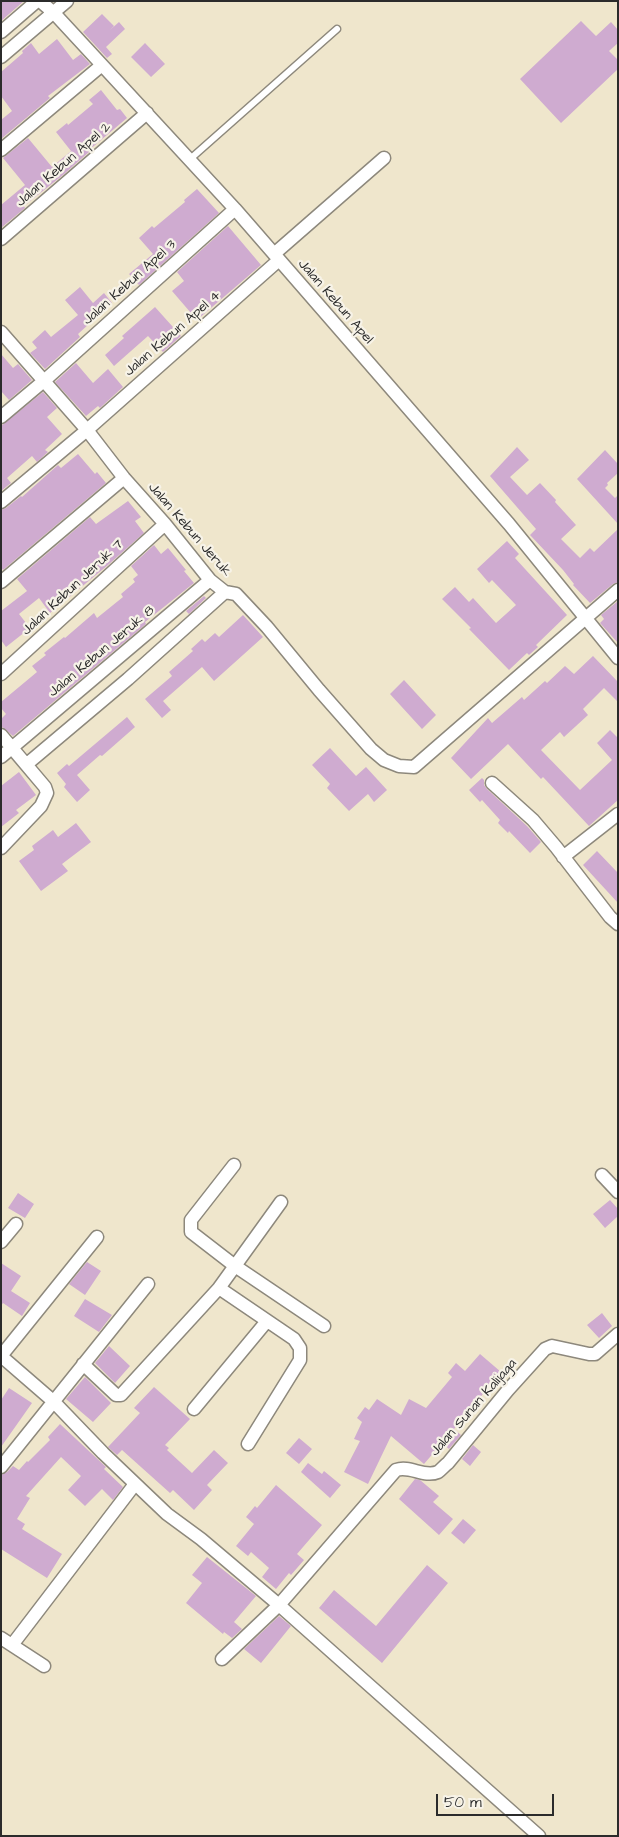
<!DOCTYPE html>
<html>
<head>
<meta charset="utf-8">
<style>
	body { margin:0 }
	#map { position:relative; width:619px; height:1837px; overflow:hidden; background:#efe6cc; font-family:"Architects Daughter",sans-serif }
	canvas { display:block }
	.frame { position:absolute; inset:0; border:2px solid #2b2b2b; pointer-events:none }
	.scale { position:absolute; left:436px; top:1794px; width:118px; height:22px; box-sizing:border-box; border:2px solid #2b2b2b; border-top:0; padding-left:6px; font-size:15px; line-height:18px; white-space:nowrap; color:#2b2b2b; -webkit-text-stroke:4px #f7f3e8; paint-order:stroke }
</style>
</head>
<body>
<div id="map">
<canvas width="619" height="1837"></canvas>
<div class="frame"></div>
<div class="scale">50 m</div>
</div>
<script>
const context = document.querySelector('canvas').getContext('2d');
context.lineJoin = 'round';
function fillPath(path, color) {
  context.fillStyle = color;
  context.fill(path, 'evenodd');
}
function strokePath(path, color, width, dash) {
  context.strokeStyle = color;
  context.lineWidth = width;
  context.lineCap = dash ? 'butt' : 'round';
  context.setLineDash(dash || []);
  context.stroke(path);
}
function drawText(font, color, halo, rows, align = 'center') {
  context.font = font + ' "Architects Daughter",sans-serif';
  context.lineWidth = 4.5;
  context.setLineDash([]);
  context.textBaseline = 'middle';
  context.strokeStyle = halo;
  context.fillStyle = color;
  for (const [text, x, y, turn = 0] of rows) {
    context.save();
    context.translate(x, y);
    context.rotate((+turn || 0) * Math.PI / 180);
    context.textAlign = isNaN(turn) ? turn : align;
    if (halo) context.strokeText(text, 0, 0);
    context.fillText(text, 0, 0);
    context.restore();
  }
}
const building = new Path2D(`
	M1,1H24L1,21Z
	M102,14L114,26L110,30L119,22L125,29L106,47L112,54L107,58L83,32Z
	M581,21L596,36L611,22L618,30V43L609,51L618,60V69L561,123L520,79Z
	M57,39L73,60L81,54L90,64L48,96L50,98L1,139V120L12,111L1,96V72L23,53L22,51L31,43L39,54Z
	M145,43L165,64L151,77L131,57Z
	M101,90L117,110L120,109L127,118L88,151L89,152L63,175L24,206L25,208L1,228V205L25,185L3,158L28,138L52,167L71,151L56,132L67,123L68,125L93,104L89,100Z
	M197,189L219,213L139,285L129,274L153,254L139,238L152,226L154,228L185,202L184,200Z
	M228,226L261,265L197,320L172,291L184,281L177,272Z
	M80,287L93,303L104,293L112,303L78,334L80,337L45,369L30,353L37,348L32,342L45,330L51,337L78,315L65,300Z
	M155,307L181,336L163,352L148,336L114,366L105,355L124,338L122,336Z
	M1,354L13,368L18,364L32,380L9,400L1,391Z
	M76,363L93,383L108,369L123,387L100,408L98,406L86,416L55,382Z
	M43,392L57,408L47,417L62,434L45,450L48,452L37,462L32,456L7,478L11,483L1,491V426Z
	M517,447L529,460L510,477L527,495L540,483L556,500L555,502L576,525L561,539L580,558L590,548L594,552L618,529V582L613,584L590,603L573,585L574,584L563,570L530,535L536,529L490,476Z
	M605,450L618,464V473L607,483L608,485L605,488L615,498L618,495V524L577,479Z
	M78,454L95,474L97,472L106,483L3,570L1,567V510L6,508L21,496L22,497L58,465L61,468Z
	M128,501L141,517L135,521L144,533L108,565L50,613L39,598L19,614L30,628L6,647L1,640V611L27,591L17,579L90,517L96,524Z
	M507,541L519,554L515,558L567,615L536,645L538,647L529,655L527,653L509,670L469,629L471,628L442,599L455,587L469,602L473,598L496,623L516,605L492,580L489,583L477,569Z
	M154,545L161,554L168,548L186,570L184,571L194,583L145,622L146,624L13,736L1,726V719L6,714L1,708V702L37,672L32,666L46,655L44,653L64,637L65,638L94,613L97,618L123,597L121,594L135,582L133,579L138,575L131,566Z
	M204,596L206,598L189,614L186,611Z
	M618,601V643L600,623L604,619L601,615Z
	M243,615L263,637L214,681L202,667L163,701L171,710L162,718L145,699L172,676L169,672L193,651L191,649L202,639L205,642L215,633L219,637Z
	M593,656L618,682V702L604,688L583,709L588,715L564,737L560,732L541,750L580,790L612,760L597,743L610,730L618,738V800L589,826L543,777L541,779L508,744L471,779L451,758L488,718L492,723L522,697L524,700L545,681L547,683L565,666L574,674Z
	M404,680L436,715L422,729L390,694Z
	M127,717L135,727L102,756L100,755L77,775L90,790L77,802L64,787L66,784L57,773L67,764L69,766Z
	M330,748L356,776L366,767L387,790L374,802L368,794L349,811L327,788L330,784L312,765Z
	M19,772L36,795L16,810L19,813L1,827V786Z
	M482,778L484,780V785L487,789L527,826L541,842L530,853L509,831L508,833L498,823L500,820L482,800L480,802L469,790Z
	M76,823L91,842L62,864L68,871L41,891L19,861L34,850L32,846L53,830L58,837Z
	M597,851L618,873V903L583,865Z
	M18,1193L34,1204L25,1218L8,1208Z
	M610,1200L618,1209V1216L605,1228L593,1214Z
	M87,1262L101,1271L85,1295L69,1284Z
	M1,1263L21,1276L11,1291L30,1303L22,1316L3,1303L1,1306Z
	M85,1299L112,1315L99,1332L74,1316Z
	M602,1313L612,1326L599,1338L587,1325Z
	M109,1346L130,1366L115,1383L95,1363Z
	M480,1354L501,1372L454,1429L461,1435L449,1449L442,1443L424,1464L391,1436L368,1484L344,1472L360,1441L354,1439L362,1422L357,1418L365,1407L369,1410L377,1399L401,1415L409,1399L426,1408L452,1377L448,1373L456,1363L465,1371Z
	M85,1377L111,1403L93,1422L66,1399Z
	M154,1387L190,1419L165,1445L169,1448L167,1450L192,1473L214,1450L228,1463L207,1485L212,1490L194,1510L173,1490L170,1493L122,1450L117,1455L108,1447L140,1413L134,1408Z
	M9,1388L32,1403L1,1447V1400Z
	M60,1424L106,1467L104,1469L123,1487L113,1500L102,1489L85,1506L68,1490L81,1476L61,1457L26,1496L30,1498L17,1519L25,1524L22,1529L62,1554L47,1578L1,1549V1475L7,1472L13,1466L19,1470L27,1461L28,1462L50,1440L48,1437Z
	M299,1438L312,1449L299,1464L286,1453Z
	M473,1445L481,1452L470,1466L462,1459Z
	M308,1463L322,1474L324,1471L341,1485L330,1498L301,1472Z
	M415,1479L420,1480L439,1496L433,1502L453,1519L439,1535L399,1499Z
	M276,1485L322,1525L297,1554L304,1560L291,1575L289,1573L276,1589L262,1577L269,1568L251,1552L248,1556L236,1546L254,1524L246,1517L255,1506L257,1508Z
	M463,1519L476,1530L464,1544L451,1533Z
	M207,1557L256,1596L234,1622L242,1629L232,1638L224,1632L223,1634L186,1603L202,1583L192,1575Z
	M427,1565L448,1583L382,1663L319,1608L334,1590L376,1626Z
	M279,1616L291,1626L261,1663L244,1649Z`);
const lane = new Path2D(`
	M189,160L337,29`);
const street = new Path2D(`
	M40,1L54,13L235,209L509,524L618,658
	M1,32L37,1
	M1,57L67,1
	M1,150L102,65
	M1,239L147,113
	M274,254L384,158
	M1,332L87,430L124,478L165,524L210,580L225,592
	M1,417L45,380L235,209
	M1,502L87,430L279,260
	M1,582L124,478
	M225,592L236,594L267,627L319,690L371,749L384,760L399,766L414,767L618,590
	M1,674L165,524
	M1,735L45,787L47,793L41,806L1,848
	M1,757L210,580
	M27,764L128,679L225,592
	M492,783L533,820L556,847L610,917L618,924
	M563,857L618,814
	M234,1165L191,1220V1232L235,1266L324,1326
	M602,1175L618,1192
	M1,1242L16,1224
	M219,1288L281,1202
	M1,1356L53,1401L103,1453L167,1514L201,1539L279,1605L539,1836
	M1,1356L97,1237
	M83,1364L116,1395H121L219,1288L294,1339L300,1348V1360L248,1444
	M194,1409L267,1321
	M1,1467L148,1284
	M1,1638L44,1666
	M12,1645L135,1484
	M222,1659L279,1605L396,1470C410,1465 424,1478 438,1472C441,1470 445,1465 448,1463L508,1390L545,1349L552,1346L589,1354H595L618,1334`);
const streetNames = [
	["Jalan Kebun Apel 2",64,165,-41],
	["Jalan Kebun Apel 3",130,283,-42],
	["Jalan Kebun Apel",335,302,49],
	["Jalan Kebun Apel 4",173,334,-41],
	["Jalan Kebun Jeruk",189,530,49],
	["Jalan Kebun Jeruk 7",73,588,-43],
	["Jalan Kebun Jeruk 8",102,652,-40],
	["Jalan Sunan Kalijaga",474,1408,-49]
];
fillPath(building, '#cfabd0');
strokePath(lane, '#8d887c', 9);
strokePath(street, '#8d887c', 15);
strokePath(lane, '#fff', 6);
strokePath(street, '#fff', 12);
drawText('14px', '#2b2b2b', '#f7f3e8', streetNames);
</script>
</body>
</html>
